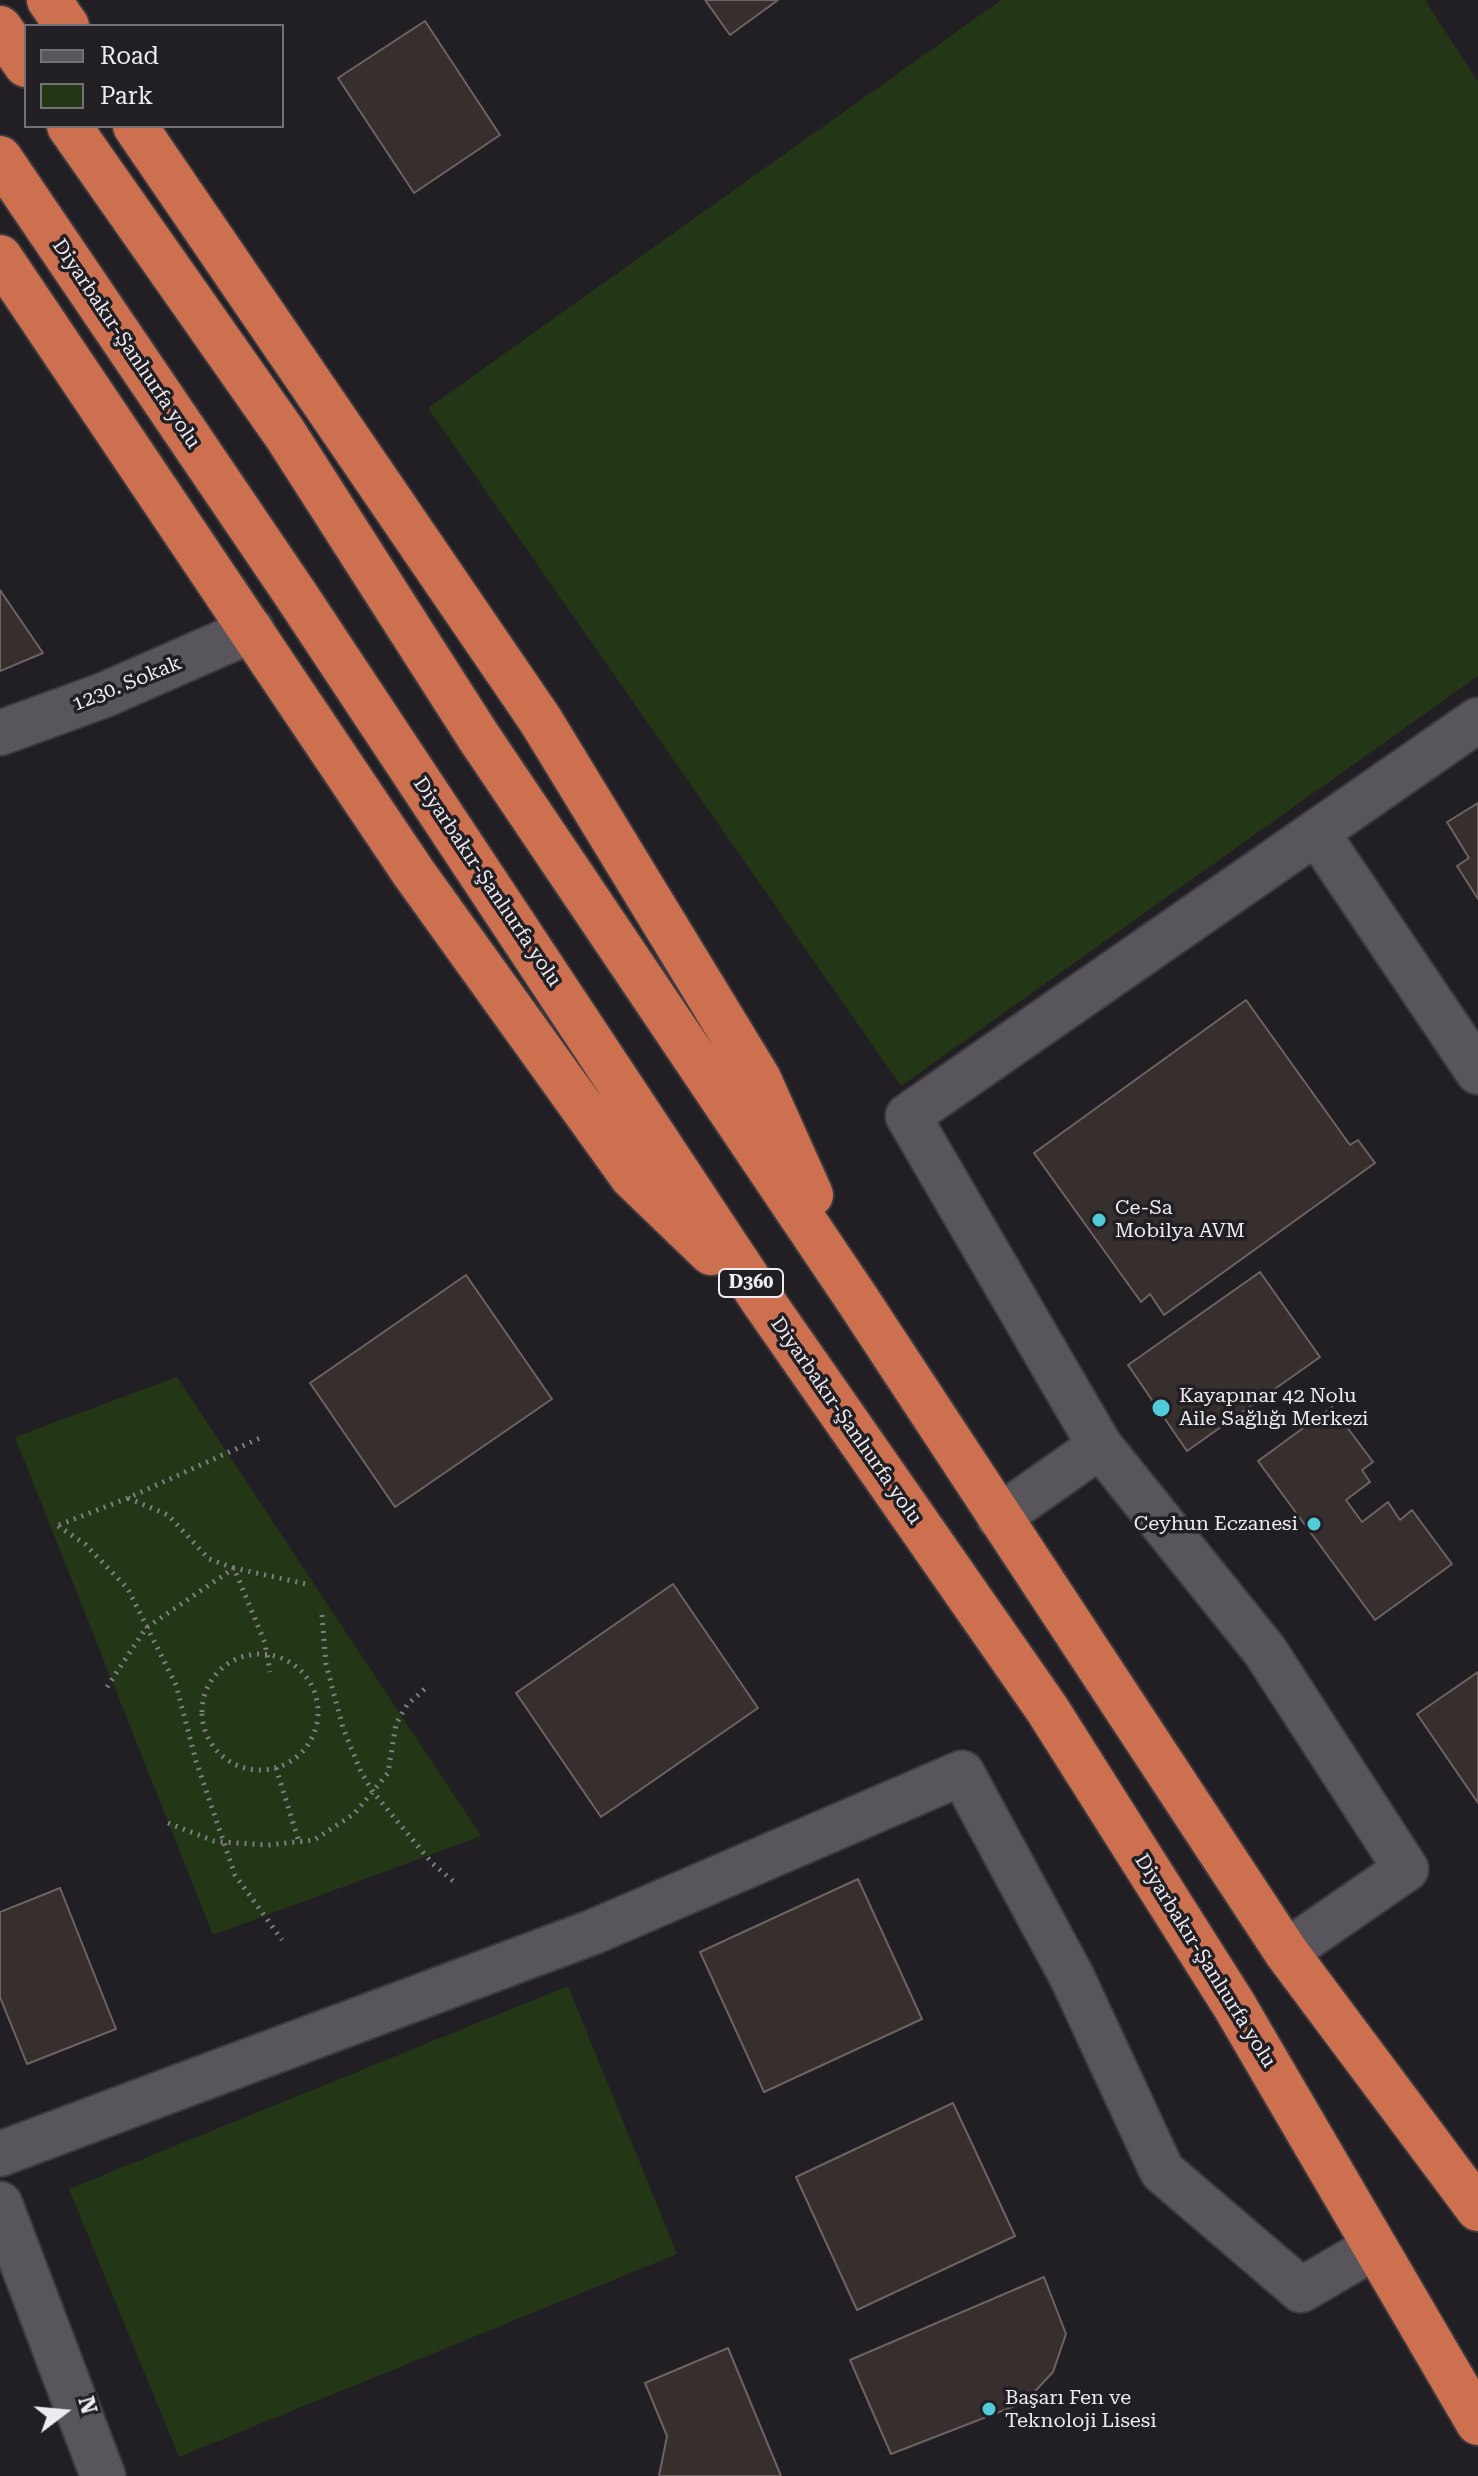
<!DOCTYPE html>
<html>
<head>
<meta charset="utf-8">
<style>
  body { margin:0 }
  #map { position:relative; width:1478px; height:2476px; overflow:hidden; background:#211e24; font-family:"Roboto Serif",serif }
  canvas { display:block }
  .legend { position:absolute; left:24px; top:24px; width:260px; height:104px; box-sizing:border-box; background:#211e24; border:2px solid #737076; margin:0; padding:10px 14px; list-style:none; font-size:24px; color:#eeecf0 }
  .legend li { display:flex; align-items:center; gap:16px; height:40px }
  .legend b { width:40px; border:2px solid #737076 }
  .north { position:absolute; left:24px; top:2372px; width:80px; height:80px; -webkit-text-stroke:6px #211e24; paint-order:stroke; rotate:74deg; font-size:22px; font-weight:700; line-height:32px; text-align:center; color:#eeecf0 }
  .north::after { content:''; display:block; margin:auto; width:28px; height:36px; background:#eeecf0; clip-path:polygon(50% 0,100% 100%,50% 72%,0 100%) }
</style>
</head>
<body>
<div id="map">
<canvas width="1478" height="2476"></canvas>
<ul class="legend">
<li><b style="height:10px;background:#58555c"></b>Road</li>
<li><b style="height:22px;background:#233716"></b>Park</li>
</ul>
<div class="north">N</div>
</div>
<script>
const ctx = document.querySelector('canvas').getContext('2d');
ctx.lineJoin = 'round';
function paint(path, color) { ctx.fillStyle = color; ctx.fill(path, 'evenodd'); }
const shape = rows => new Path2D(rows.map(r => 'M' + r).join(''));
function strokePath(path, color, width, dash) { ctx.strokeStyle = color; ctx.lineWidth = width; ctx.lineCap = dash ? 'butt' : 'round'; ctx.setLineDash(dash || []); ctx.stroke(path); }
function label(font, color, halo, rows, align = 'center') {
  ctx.font = font + ' "Roboto Serif",serif'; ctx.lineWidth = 7; ctx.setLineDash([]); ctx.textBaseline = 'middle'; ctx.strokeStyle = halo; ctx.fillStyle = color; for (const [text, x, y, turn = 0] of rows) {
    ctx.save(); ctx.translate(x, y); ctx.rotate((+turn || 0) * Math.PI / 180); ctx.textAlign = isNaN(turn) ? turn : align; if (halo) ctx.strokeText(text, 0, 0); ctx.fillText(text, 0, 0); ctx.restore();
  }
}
paint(shape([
  [1001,0,1425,0,1478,82,1478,676,901,1086,428,408],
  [177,1377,481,1836,213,1935,15,1437],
  [568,1986,677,2254,179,2457,69,2189]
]), '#233716');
const building = shape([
  [705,0,778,0,730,35,705,0],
  [425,21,500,135,414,193,338,78,425,21],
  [0,590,43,653,0,671,0,590],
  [1478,803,1478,899,1457,866,1469,858,1447,822,1478,803],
  [1246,1000,1350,1145,1358,1140,1375,1163,1164,1315,1150,1294,1141,1302,1034,1153,1246,1000],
  [1260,1272,1320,1357,1187,1451,1128,1365,1260,1272],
  [466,1275,552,1399,395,1507,310,1383,466,1275],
  [1332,1407,1373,1462,1362,1470,1370,1482,1346,1500,1362,1522,1388,1502,1400,1520,1412,1510,1452,1564,1375,1620,1258,1461,1332,1407],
  [673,1584,758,1708,601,1817,516,1693,673,1584],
  [1478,1672,1478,1803,1417,1714,1478,1672],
  [858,1879,922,2019,764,2092,700,1952,858,1879],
  [60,1888,116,2029,27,2064,0,1997,0,1912,60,1888],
  [953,2103,1015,2236,857,2310,796,2177,953,2103],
  [1044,2277,1066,2334,1053,2372,1025,2402,891,2454,850,2360,1044,2277],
  [728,2348,781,2476,659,2476,667,2436,645,2383,728,2348]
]);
paint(building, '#372e2e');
strokePath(building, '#6d6362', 2);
const minor = shape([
  [0,733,104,695,252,630],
  [1317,833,1478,1072],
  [999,1517,1100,1446],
  [1286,1952,1406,1869,1265,1651,1100,1446,908,1116,1478,720],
  [0,2154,593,1932,962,1773,1072,1977,1162,2171,1301,2290,1375,2247],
  [0,2204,103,2476]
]);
const highway = shape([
  [49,0,67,26],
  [0,28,26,65],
  [69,126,285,434,478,736,857,1299,1286,1952,1478,2209],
  [135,126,541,721,759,1079,811,1195],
  [0,158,296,595,765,1304,1047,1709,1234,2005,1478,2423],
  [0,257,413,872,632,1177,711,1253]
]);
strokePath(minor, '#3c3a3f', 48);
strokePath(highway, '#3c3a3f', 48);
strokePath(shape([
  [128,1498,168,1515,209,1559,234,1568,265,1643,270,1672],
  [59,1525,128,1498,260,1438],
  [58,1526,85,1544,128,1589,176,1685,196,1761,235,1875,282,1940],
  [322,1615,326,1664,343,1728,361,1772,373,1792,432,1863,453,1881],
  '202 1712a58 58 0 1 1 116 0a58 58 0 1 1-116 0Z',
  [107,1687,146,1628,234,1568,306,1584],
  [276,1768,299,1842],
  [168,1823,214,1841,223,1842,268,1845,314,1840,354,1814,388,1773,396,1724,407,1705,428,1686]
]), '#807e83', 5, [2, 6]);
strokePath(minor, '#58555c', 44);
strokePath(highway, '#cd704f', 44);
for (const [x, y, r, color] of [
  [1099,1220,8,"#52cbd9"],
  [1161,1408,10,"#52cbd9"],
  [1314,1524,8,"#52cbd9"],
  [989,2409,8,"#52cbd9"]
]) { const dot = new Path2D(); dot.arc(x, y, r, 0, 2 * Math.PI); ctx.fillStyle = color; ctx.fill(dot); strokePath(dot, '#211e24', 3); }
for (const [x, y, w] of [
  [751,1283,64]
]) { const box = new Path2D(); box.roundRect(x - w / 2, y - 14, w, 28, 6); ctx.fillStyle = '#211e24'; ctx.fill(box); strokePath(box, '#eeecf0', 2); }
label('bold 18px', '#eeecf0', null, [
  ["D360",751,1283]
]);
label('20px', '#eeecf0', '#211e24', [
  ["Diyarbakır-Şanlıurfa yolu",126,344,56],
  ["1230. Sokak",127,684,-22],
  ["Diyarbakır-Şanlıurfa yolu",487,882,56],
  ["Diyarbakır-Şanlıurfa yolu",846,1421,55],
  ["Diyarbakır-Şanlıurfa yolu",1205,1961,58]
]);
label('20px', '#eeecf0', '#211e24', [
  ["Ce-Sa",1115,1208],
  ["Mobilya AVM",1115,1231],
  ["Kayapınar 42 Nolu",1179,1396],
  ["Aile Sağlığı Merkezi",1179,1419],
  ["Ceyhun Eczanesi",1298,1524,"right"],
  ["Başarı Fen ve",1005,2398],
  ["Teknoloji Lisesi",1005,2421]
], 'left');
</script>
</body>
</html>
